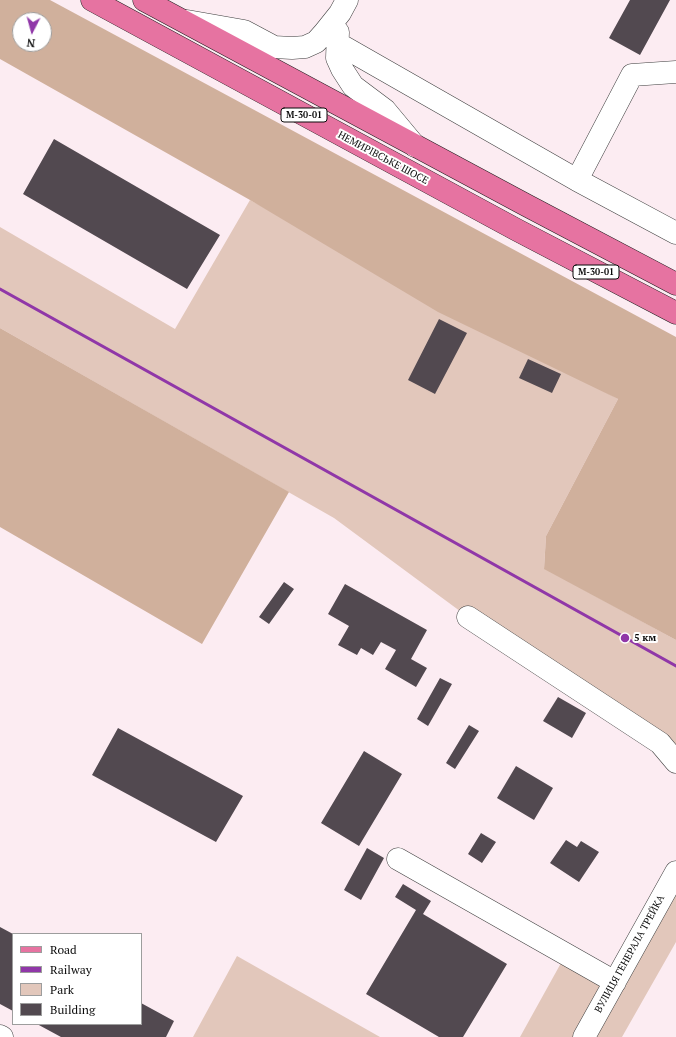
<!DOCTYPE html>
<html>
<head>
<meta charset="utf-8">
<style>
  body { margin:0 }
  #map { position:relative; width:676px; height:1037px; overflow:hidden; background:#fcecf2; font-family:"PT Serif",serif }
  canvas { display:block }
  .legend { position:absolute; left:12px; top:933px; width:130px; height:92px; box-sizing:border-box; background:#fff; border:1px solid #9d9d9d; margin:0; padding:5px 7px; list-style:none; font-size:12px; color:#0b0b0b }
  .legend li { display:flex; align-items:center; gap:8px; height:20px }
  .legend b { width:20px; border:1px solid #9d9d9d }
  .north { position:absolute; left:12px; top:12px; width:40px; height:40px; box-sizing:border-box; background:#fff; border:1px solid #9d9d9d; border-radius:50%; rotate:186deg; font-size:11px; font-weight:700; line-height:16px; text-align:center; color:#0b0b0b }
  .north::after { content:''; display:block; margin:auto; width:14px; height:18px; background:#9037a8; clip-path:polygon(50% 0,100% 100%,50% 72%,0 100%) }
</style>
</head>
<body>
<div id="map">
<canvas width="676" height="1037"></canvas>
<ul class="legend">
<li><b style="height:5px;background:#e673a1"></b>Road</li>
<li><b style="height:5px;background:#9037a8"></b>Railway</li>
<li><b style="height:11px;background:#e2c7bb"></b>Park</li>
<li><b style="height:11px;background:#524950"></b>Building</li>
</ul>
<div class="north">N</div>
</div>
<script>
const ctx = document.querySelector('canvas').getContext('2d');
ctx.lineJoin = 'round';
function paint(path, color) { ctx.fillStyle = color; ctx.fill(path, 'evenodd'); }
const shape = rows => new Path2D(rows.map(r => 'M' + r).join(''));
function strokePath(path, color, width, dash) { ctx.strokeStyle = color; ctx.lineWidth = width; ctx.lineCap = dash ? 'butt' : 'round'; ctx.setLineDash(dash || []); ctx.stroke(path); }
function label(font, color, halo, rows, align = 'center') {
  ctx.font = font + ' "PT Serif",serif'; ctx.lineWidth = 4; ctx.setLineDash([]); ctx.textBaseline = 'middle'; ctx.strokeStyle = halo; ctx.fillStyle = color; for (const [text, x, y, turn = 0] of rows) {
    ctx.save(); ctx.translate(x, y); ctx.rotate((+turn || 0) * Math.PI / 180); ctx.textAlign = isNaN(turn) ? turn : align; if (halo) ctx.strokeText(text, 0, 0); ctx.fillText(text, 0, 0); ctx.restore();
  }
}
paint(shape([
  [250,200,618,399,546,536,544,568,676,640,676,762,468,617,334,518,0,328,0,227,175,329],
  [676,872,676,942,622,1037,520,1037,566,954,615,982],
  [237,956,380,1037,193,1037]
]), '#e2c7bb');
paint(shape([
  [0,0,50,0,676,337,676,640,544,569,546,536,618,399,438,312,250,200,0,59],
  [20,20,44,20,44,44,20,44],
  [0,328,289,492,202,644,0,527]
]), '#d0b09c');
paint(shape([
  [630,0,670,0,640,55,609,38],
  [54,139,220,235,187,289,23,194],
  [439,319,467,333,435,394,408,380],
  [528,359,561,374,552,393,519,378],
  [284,582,294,589,269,624,259,617],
  [345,584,427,630,411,659,427,668,416,687,385,669,396,650,381,642,373,655,361,648,357,655,338,645,349,626,328,614],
  [440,678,452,684,428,726,417,719],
  [558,697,586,713,572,738,543,721],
  [469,725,479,731,455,769,446,763],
  [118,728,243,796,216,842,92,775],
  [364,751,402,774,359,846,321,823],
  [516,766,553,788,534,820,497,798],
  [481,833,496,842,482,863,468,854],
  [566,840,577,847,581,841,599,852,579,882,550,863],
  [367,848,384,858,361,900,344,890],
  [403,884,431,901,423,914,507,964,463,1037,439,1037,366,994,416,910,395,897],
  [0,927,13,934,13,1011,0,1004],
  [141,1003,174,1021,166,1037,61,1037,37,1024,141,1024]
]), '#524950');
const minor = shape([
  [187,21,244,31,274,47,292,48,305,47,316,42,324,33,340,13,347,0],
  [338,32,337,58,342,69,353,86,385,110,415,146],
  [337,43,577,180,676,233],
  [577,180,632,75,676,72],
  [468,617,660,743,676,762],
  [398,859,615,982],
  [0,1036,2,1037],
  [584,1037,676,872]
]);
const major = shape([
  [92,0,517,230,676,313],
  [144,0,526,205,676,284]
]);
strokePath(minor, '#3e3e3e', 23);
strokePath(major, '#1c1c1c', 23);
strokePath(minor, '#fff', 22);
strokePath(major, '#e673a1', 22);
strokePath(shape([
  [0,289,676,666]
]), '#9037a8', 3);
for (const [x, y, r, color] of [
  [625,638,5,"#9037a8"]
]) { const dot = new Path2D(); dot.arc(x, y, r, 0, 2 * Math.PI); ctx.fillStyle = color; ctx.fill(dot); strokePath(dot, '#fff', 1.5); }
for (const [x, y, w] of [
  [304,115,46],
  [596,272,46]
]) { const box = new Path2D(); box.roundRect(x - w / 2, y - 7, w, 14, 3); ctx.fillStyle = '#fff'; ctx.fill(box); strokePath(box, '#0b0b0b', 1); }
label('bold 9px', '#0b0b0b', null, [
  ["М-30-01",304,115],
  ["М-30-01",596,272]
]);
label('10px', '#0b0b0b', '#fff', [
  ["НЕМИРІВСЬКЕ ШОСЕ",383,158,28],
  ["ВУЛИЦЯ ГЕНЕРАЛА ТРЕЙКА",630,954,-61]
]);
label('bold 10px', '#0b0b0b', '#fff', [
  ["5 км",634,638]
], 'left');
</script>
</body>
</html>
